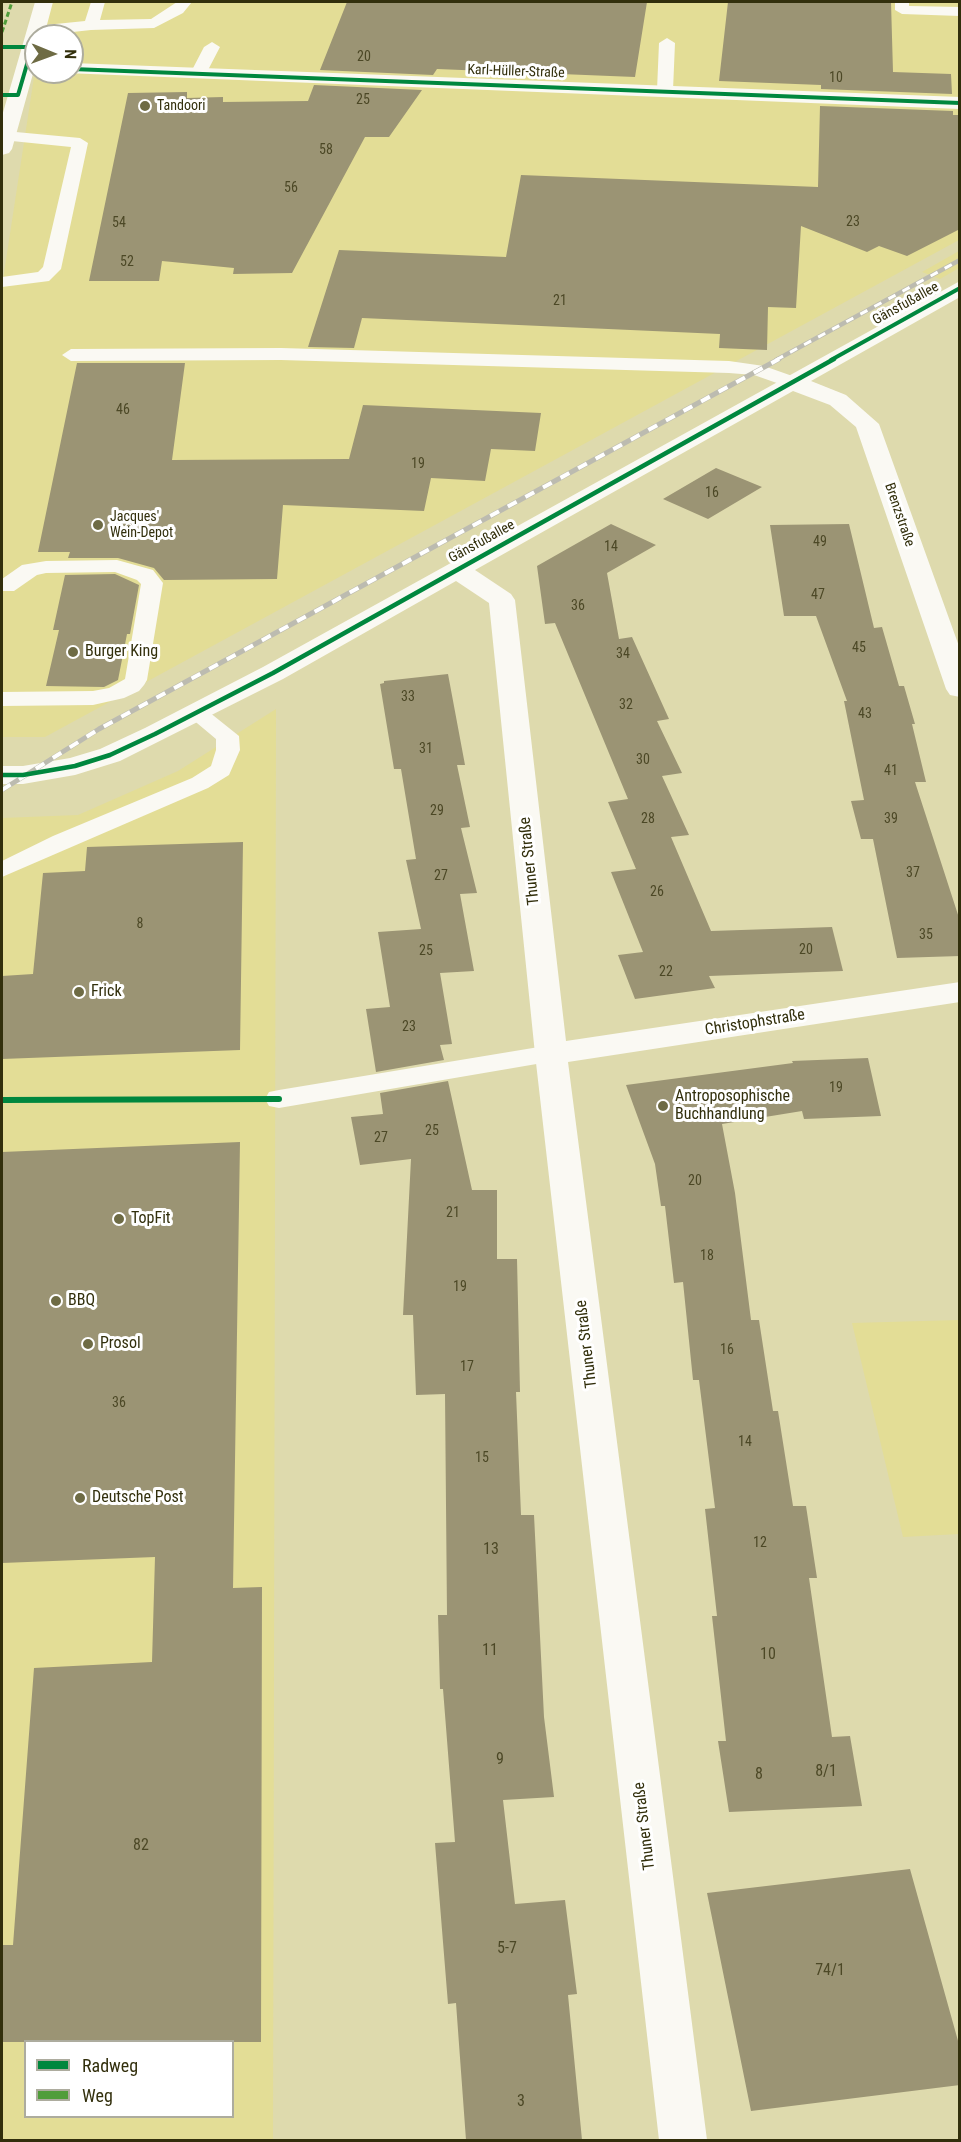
<!DOCTYPE html>
<html>
<head>
<meta charset="utf-8">
<style>
  body { margin:0 }
  #map { position:relative; width:961px; height:2142px; overflow:hidden; background:#dedaad; font-family:"Roboto Condensed",sans-serif }
  canvas { display:block }
  .frame { position:absolute; inset:0; border:3px solid #322f0c; pointer-events:none }
  .legend { position:absolute; left:24px; top:2040px; width:210px; height:78px; box-sizing:border-box; background:#fff; border:2px solid #adac9e; margin:0; padding:8px 10px; list-style:none; font-size:18px; color:#322f0c }
  .legend li { display:flex; align-items:center; gap:12px; height:30px }
  .legend b { width:30px; border:2px solid #adac9e }
  .north { position:absolute; left:24px; top:24px; width:60px; height:60px; box-sizing:border-box; background:#fff; border:2px solid #adac9e; border-radius:50%; rotate:91deg; font-size:16px; font-weight:700; line-height:24px; text-align:center; color:#322f0c }
  .north::after { content:''; display:block; margin:auto; width:21px; height:27px; background:#6e6b44; clip-path:polygon(50% 0,100% 100%,50% 72%,0 100%) }
</style>
</head>
<body>
<div id="map">
<canvas width="961" height="2142"></canvas>
<div class="frame"></div>
<ul class="legend">
<li><b style="height:8px;background:#00873e"></b>Radweg</li>
<li><b style="height:8px;background:#509d3b"></b>Weg</li>
</ul>
<div class="north">N</div>
</div>
<script>
const ctx = document.querySelector('canvas').getContext('2d');
ctx.lineJoin = 'round';
function paint(path, color) { ctx.fillStyle = color; ctx.fill(path, 'evenodd'); }
const shape = rows => new Path2D(rows.map(r => 'M' + r).join(''));
function strokePath(path, color, width, dash) { ctx.strokeStyle = color; ctx.lineWidth = width; ctx.lineCap = dash ? 'butt' : 'round'; ctx.setLineDash(dash || []); ctx.stroke(path); }
function label(font, color, halo, rows, align = 'center') {
  ctx.font = font + ' "Roboto Condensed",sans-serif'; ctx.lineWidth = 6; ctx.setLineDash([]); ctx.textBaseline = 'middle'; ctx.strokeStyle = halo; ctx.fillStyle = color; for (const [text, x, y, turn = 0] of rows) {
    ctx.save(); ctx.translate(x, y); ctx.rotate((+turn || 0) * Math.PI / 180); ctx.textAlign = isNaN(turn) ? turn : align; if (halo) ctx.strokeText(text, 0, 0); ctx.fillText(text, 0, 0); ctx.restore();
  }
}
paint(shape([
  [46,2,959,2,959,240,45,737,2,737,2,286,36,64,36,72,72,72,72,36,40,36],
  [959,251,959,268,940,279,922,272],
  [276,709,273,2140,2,2140,2,818,78,815,178,771],
  [26,2042,232,2042,232,2116,26,2116],
  [959,1320,959,1534,903,1537,852,1323]
]), '#e3dd96');
paint(shape([
  [347,2,647,2,635,77,437,69,433,75,320,70],
  [728,2,891,2,893,72,951,74,952,94,821,89,821,85,719,81],
  [314,85,422,90,389,137,365,137,292,273,233,274,234,268,162,261,159,281,89,281,128,93,187,92,187,98,223,97,223,102,308,101],
  [820,106,953,111,953,115,960,115,960,229,907,256,879,246,867,252,801,226,796,308,768,307,767,350,719,348,720,334,362,318,354,348,308,347,339,250,506,257,521,175,818,187],
  [77,363,185,363,172,460,349,459,363,405,541,413,535,451,491,449,485,481,431,478,424,511,283,505,277,579,164,580,154,568,118,558,68,558,70,552,38,552],
  [716,468,762,487,708,519,663,499],
  [611,524,656,545,607,573,619,639,632,637,669,719,657,721,682,773,662,776,689,835,671,837,711,931,832,927,843,971,709,976,715,988,635,999,618,955,643,952,611,872,636,869,608,802,628,799,555,623,545,624,537,566],
  [849,524,874,628,882,627,899,686,904,686,915,724,912,724,926,782,915,782,960,921,960,956,897,958,873,839,861,839,851,801,864,800,844,701,847,701,816,616,784,616,770,525],
  [115,574,139,585,130,634,127,634,118,680,104,687,46,686,59,630,53,630,65,575],
  [448,674,465,765,457,765,470,827,461,828,477,893,460,894,474,971,440,973,452,1044,440,1045,444,1060,376,1072,366,1009,390,1007,378,932,421,929,406,860,416,859,401,769,394,769,380,684,384,683,384,681],
  [243,842,240,1050,2,1059,2,976,33,974,43,873,85,871,87,847],
  [868,1058,881,1116,804,1119,802,1111,722,1124,735,1193,751,1320,759,1320,773,1411,778,1411,793,1506,806,1506,817,1578,809,1578,832,1737,850,1736,862,1806,729,1812,718,1741,726,1741,712,1616,717,1616,705,1509,715,1508,699,1380,693,1380,683,1282,674,1283,665,1206,661,1206,655,1164,626,1085,793,1063,792,1061],
  [448,1081,472,1190,497,1190,497,1259,517,1259,520,1392,516,1392,521,1515,534,1515,544,1717,554,1797,503,1800,515,1904,565,1900,577,1994,568,1995,582,2140,466,2140,456,2003,448,2004,435,1843,455,1842,443,1689,440,1689,438,1615,447,1615,445,1394,416,1395,413,1315,403,1315,411,1159,360,1165,351,1117,383,1114,380,1093],
  [240,1142,233,1588,262,1587,261,2042,2,2042,2,1945,13,1945,34,1668,152,1662,155,1557,2,1563,2,1152],
  [910,1869,960,2048,960,2085,751,2111,707,1893]
]), '#9b9474');
paint(shape([
  [91,2,105,2,100,20,151,19,177,2,192,2,183,13,154,28,91,30,36,36,28,31,36,26,85,21,91,2],
  [895,2,909,2,909,6,960,7,960,16,902,14,895,10,895,2],
  [667,38,675,43,673,90,665,95,657,90,659,43,667,38],
  [212,42,220,47,207,72,199,77,193,75,191,72,204,47,212,42],
  [5,131,80,138,88,143,61,269,49,281,2,287,2,277,38,272,43,267,71,147,2,140,2,132,5,131],
  [281,348,729,361,764,366,798,378,801,382,791,388,754,375,729,373,281,360,71,361,62,355,71,349,281,348],
  [117,560,153,570,163,583,147,680,144,685,139,691,124,698,93,705,2,706,2,692,93,691,109,688,125,679,141,584,137,580,115,572,46,573,37,575,14,591,2,591,2,579,22,565,46,561,117,560],
  [196,706,204,708,239,736,240,750,229,775,208,788,2,877,2,861,53,836,192,778,211,766,216,750,216,739,185,713,188,708,196,706],
  [551,1045,560,1048,564,1054,560,1060,279,1108,269,1106,265,1099,269,1092,279,1090,551,1045]
]), '#faf9f3');
paint(shape([
  [72,63,960,97,960,109,65,73,72,72,72,63],
  [960,281,960,297,811,381,846,395,879,424,960,649,960,697,950,695,946,689,856,427,830,405,793,391,475,570,511,594,515,600,566,1041,960,982,960,1002,568,1062,707,2140,659,2140,535,1054,489,603,456,581,283,679,120,761,75,775,23,784,2,784,2,766,23,766,70,758,100,749,145,728,263,667,960,281]
]), '#faf9f3');
paint(shape([
  [35,2,53,2,44,36,36,36,36,63,12,149,9,153,2,155,2,116,35,2]
]), '#faf9f3');
const railFar1 = shape([
  [776,360,960,260]
]);
const rail = shape([
  [2,790,99,729,779,359]
]);
strokePath(railFar1, '#bcbbb0', 4.5);
strokePath(rail, '#bcbbb0', 5);
strokePath(railFar1, '#fff', 3, [8]);
strokePath(rail, '#fff', 4, [10]);
strokePath(shape([
  [2,32,12,2]
]), '#509d3b', 3, [5, 3]);
strokePath(shape([
  [2,47,32,47,18,95,2,95],
  [72,69,960,103],
  [831,360,960,288]
]), '#00873e', 4);
strokePath(shape([
  [2,775,23,775,75,766,110,755,155,734,273,673,834,359]
]), '#00873e', 4.5);
strokePath(shape([
  [2,1100,279,1099]
]), '#00873e', 6);
for (const [x, y, r, color] of [
  [145,106,6,"#6e6b44"],
  [98,525,6,"#6e6b44"],
  [73,652,6,"#6e6b44"],
  [79,992,6,"#6e6b44"],
  [663,1106,6,"#6e6b44"],
  [119,1219,6,"#6e6b44"],
  [56,1301,6,"#6e6b44"],
  [88,1344,6,"#6e6b44"],
  [80,1498,6,"#6e6b44"]
]) { const dot = new Path2D(); dot.arc(x, y, r, 0, 2 * Math.PI); ctx.fillStyle = color; ctx.fill(dot); strokePath(dot, '#fff', 2); }
label('14px', '#4c4826', null, [
  ["20",364,57],
  ["10",836,78],
  ["25",363,100],
  ["58",326,150],
  ["56",291,188],
  ["23",853,222],
  ["54",119,223],
  ["52",127,262],
  ["21",560,301],
  ["46",123,410],
  ["19",418,464],
  ["16",712,493],
  ["49",820,542],
  ["14",611,547],
  ["47",818,595],
  ["36",578,606],
  ["45",859,648],
  ["34",623,654],
  ["33",408,697],
  ["32",626,705],
  ["43",865,714],
  ["31",426,749],
  ["30",643,760],
  ["41",891,771],
  ["29",437,811],
  ["28",648,819],
  ["39",891,819],
  ["37",913,873],
  ["27",441,876],
  ["26",657,892],
  ["8",140,924],
  ["35",926,935],
  ["20",806,950],
  ["25",426,951],
  ["22",666,972],
  ["23",409,1027],
  ["19",836,1088],
  ["25",432,1131],
  ["27",381,1138],
  ["20",695,1181],
  ["21",453,1213],
  ["18",707,1256],
  ["19",460,1287],
  ["16",727,1350],
  ["17",467,1367],
  ["36",119,1403],
  ["14",745,1442],
  ["15",482,1458],
  ["12",760,1543]
]);
label('14px', '#322f0c', '#fff', [
  ["Karl-Hüller-Straße",516,72,2],
  ["Gänsfußallee",906,304,-29],
  ["Brenzstraße",899,515,71],
  ["Gänsfußallee",482,542,-29]
]);
label('14px', '#322f0c', '#fff', [
  ["Tandoori",157,106],
  ["Jacques'",110,517],
  ["Wein-Depot",110,533]
], 'left');
label('16px', '#322f0c', '#fff', [
  ["Burger King",85,652],
  ["Frick",91,992],
  ["Antroposophische",675,1097],
  ["Buchhandlung",675,1115],
  ["TopFit",131,1219],
  ["BBQ",68,1301],
  ["Prosol",100,1344],
  ["Deutsche Post",92,1498]
], 'left');
label('16px', '#322f0c', '#fff', [
  ["Thuner Straße",530,861,-96],
  ["Christophstraße",755,1023,-9],
  ["Thuner Straße",587,1344,-97],
  ["Thuner Straße",645,1826,-97]
]);
label('16px', '#4c4826', null, [
  ["13",491,1550],
  ["11",490,1651],
  ["10",768,1655],
  ["9",500,1760],
  ["8/1",826,1772],
  ["8",759,1775],
  ["82",141,1846],
  ["5-7",507,1949],
  ["74/1",830,1971],
  ["3",521,2102]
]);
</script>
</body>
</html>
